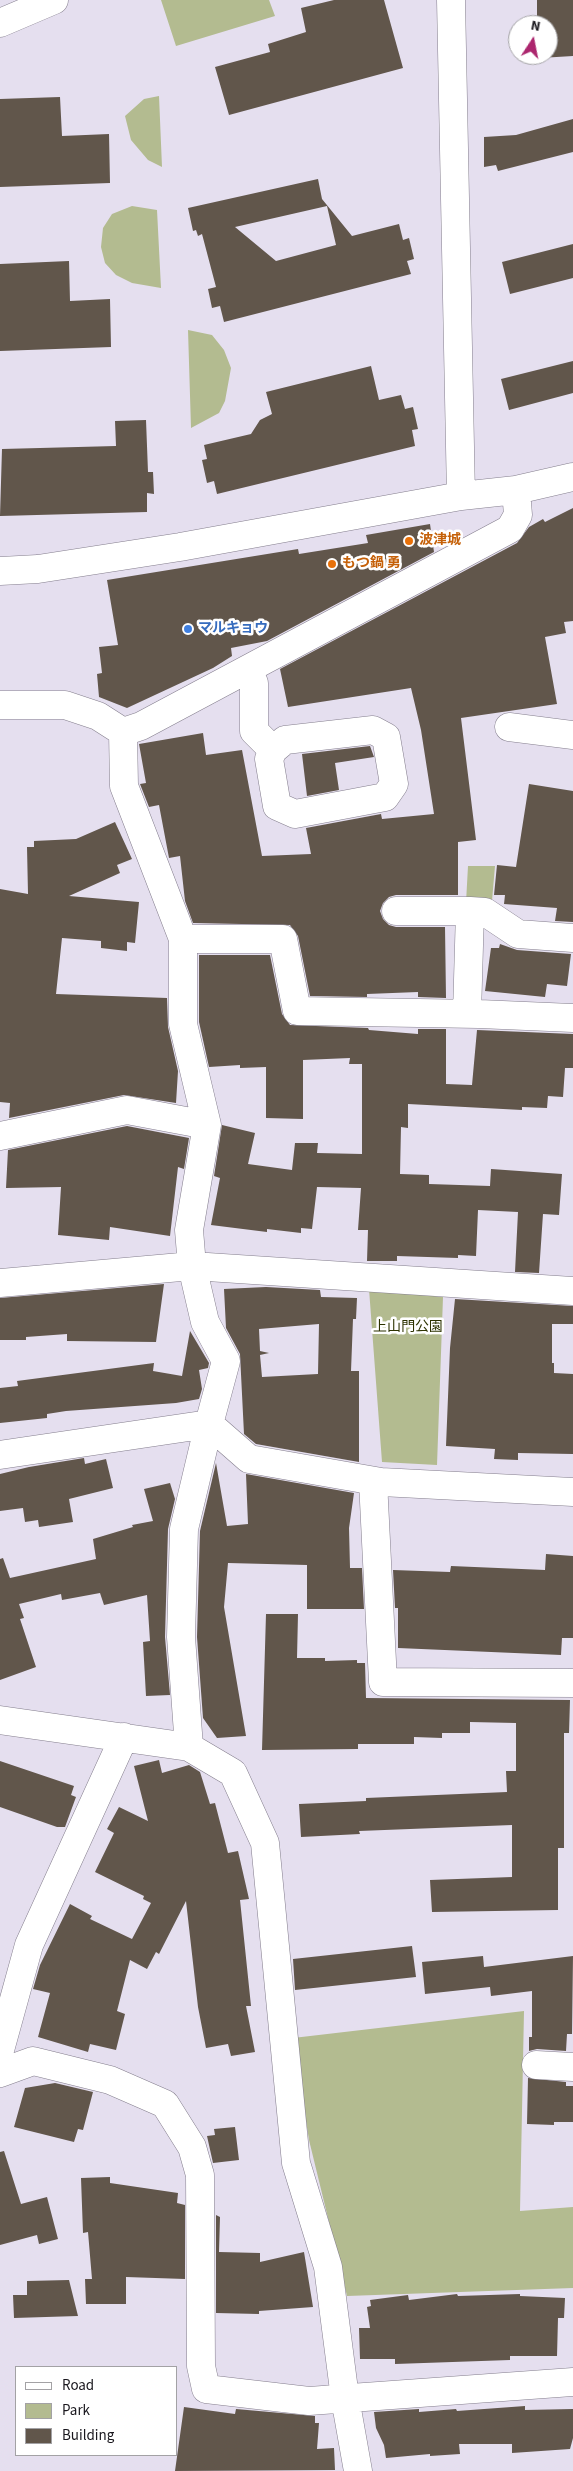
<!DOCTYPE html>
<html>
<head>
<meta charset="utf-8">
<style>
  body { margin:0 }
  #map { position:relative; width:573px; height:2471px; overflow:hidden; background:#e5dfef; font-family:"Source Sans 3",sans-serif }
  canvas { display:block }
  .legend { position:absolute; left:15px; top:2366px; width:162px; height:90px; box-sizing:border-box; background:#fff; border:1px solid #a3a2a5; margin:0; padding:6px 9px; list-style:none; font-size:15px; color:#19171d }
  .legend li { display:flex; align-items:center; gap:10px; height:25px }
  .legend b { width:25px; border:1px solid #a3a2a5 }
  .north { position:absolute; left:508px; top:15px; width:50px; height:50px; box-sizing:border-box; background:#fff; border:1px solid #a3a2a5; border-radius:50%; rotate:11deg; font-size:14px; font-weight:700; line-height:20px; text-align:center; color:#19171d }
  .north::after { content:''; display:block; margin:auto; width:18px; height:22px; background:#ac266e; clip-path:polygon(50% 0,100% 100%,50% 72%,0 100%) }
</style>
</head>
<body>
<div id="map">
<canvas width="573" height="2471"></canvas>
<ul class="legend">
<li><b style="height:6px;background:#fff"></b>Road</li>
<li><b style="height:14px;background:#b3bb90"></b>Park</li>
<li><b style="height:14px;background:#61564b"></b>Building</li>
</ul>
<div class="north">N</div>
</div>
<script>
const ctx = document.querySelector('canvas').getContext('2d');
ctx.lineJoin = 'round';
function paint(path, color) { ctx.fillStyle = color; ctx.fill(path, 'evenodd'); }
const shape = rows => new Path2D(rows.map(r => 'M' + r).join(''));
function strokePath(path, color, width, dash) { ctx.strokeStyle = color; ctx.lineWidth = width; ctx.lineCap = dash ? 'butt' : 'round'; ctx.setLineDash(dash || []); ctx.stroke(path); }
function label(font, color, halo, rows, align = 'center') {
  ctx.font = font + ' "Source Sans 3","Noto Sans JP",sans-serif'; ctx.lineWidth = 5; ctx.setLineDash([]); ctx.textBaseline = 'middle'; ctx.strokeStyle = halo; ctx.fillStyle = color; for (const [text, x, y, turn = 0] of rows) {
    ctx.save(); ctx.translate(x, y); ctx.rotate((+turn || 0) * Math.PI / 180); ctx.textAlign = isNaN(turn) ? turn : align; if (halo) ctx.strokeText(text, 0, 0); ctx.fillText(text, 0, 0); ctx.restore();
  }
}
paint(shape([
  [161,0,269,0,275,16,176,46],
  [159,96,162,167,148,160,131,140,125,116,144,99],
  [132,206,157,210,161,288,132,283,116,275,105,263,101,247,103,228,112,214],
  [188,330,212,335,224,350,231,368,225,401,219,413,191,428],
  [468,866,495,866,490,924,465,921],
  [369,1289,443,1297,437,1465,382,1462],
  [524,2011,520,2211,573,2207,573,2288,347,2296,309,2140,293,2038]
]), '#b3bb90');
paint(shape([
  [334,0,384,0,403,68,229,115,215,67,270,52,268,44,306,32,301,8],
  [537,0,573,0,573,56,540,58,540,55,548,55,548,25,537,25],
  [60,97,62,136,109,134,110,183,0,187,0,99],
  [573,119,573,152,498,171,496,165,484,167,484,137,516,135],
  [318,179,322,199,352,236,399,224,403,240,409,238,414,259,407,261,411,274,224,322,220,306,212,308,208,289,216,287,202,234,198,236,196,230,193,231,188,208],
  [327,206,336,245,276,261,235,227],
  [573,244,573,278,510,294,502,262],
  [69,261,70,301,110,299,111,347,0,351,0,264],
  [573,361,573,393,509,410,501,379],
  [371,366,379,400,401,395,405,409,413,407,418,429,412,430,415,446,217,494,214,481,207,483,202,460,207,459,204,445,251,434,260,420,272,414,266,392],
  [146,420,148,472,153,472,154,494,147,493,147,512,0,516,2,449,116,446,115,421],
  [573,508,573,621,564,622,566,633,545,637,557,704,461,718,476,840,458,842,458,895,396,895,389,897,383,903,380,911,383,919,389,925,396,927,445,927,446,998,418,997,418,992,367,994,367,997,310,996,298,936,290,925,193,923,185,901,180,856,169,858,159,805,149,807,140,784,146,783,139,744,203,733,206,755,242,750,262,856,311,854,306,828,381,814,382,819,434,814,421,730,411,688,288,707,280,669,517,543,529,527,543,519,545,522],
  [430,524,434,552,267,641,231,648,232,656,213,668,127,708,99,697,97,674,102,673,99,647,118,645,107,580,298,549,299,554,368,543,366,535],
  [370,746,374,757,335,763,339,790,307,796,302,754],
  [529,784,573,791,573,922,555,921,557,908,504,904,505,895,494,895,497,865,516,867],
  [115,822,132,859,117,865,120,873,69,896,139,902,135,943,127,942,127,951,101,948,101,941,62,938,56,994,167,998,168,1027,178,1071,176,1103,124,1095,9,1118,10,1103,0,1102,0,889,28,894,27,847,34,847,34,841,76,839],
  [500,944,517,950,571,954,567,986,547,984,545,997,485,991,491,948,499,948],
  [199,955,270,955,282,1014,290,1025,368,1028,369,1030,418,1034,418,1029,446,1029,446,1084,472,1085,477,1030,573,1034,573,1068,565,1068,563,1097,548,1096,547,1108,522,1107,522,1110,408,1104,408,1128,401,1127,400,1174,429,1175,429,1184,490,1186,491,1169,562,1174,559,1215,543,1214,539,1273,515,1272,518,1212,478,1210,476,1256,458,1255,458,1258,397,1256,397,1261,367,1261,368,1230,358,1230,361,1188,317,1187,312,1229,301,1228,301,1233,267,1229,267,1232,211,1225,220,1178,214,1176,222,1125,255,1133,248,1164,292,1170,295,1143,318,1143,317,1153,362,1154,362,1064,349,1064,350,1058,303,1060,303,1119,266,1118,266,1067,240,1068,240,1065,209,1067,199,1022],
  [127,1126,189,1138,184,1169,178,1167,170,1236,110,1227,109,1240,58,1235,61,1187,6,1188,8,1150],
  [164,1284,156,1342,67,1341,67,1334,26,1337,26,1340,0,1340,0,1298],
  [266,1287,320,1290,321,1297,357,1298,356,1319,353,1319,351,1371,359,1371,359,1462,256,1444,244,1434,240,1354,226,1328,224,1289],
  [319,1324,318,1374,262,1377,260,1355,269,1353,260,1351,259,1329],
  [455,1299,573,1306,573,1324,552,1324,552,1363,554,1363,554,1373,573,1374,573,1454,518,1453,518,1460,494,1459,495,1449,446,1446,450,1348],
  [190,1331,209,1363,208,1368,199,1370,202,1389,199,1399,176,1403,66,1411,47,1414,47,1418,0,1423,0,1388,18,1386,17,1381,154,1363,153,1371,182,1376],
  [84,1458,85,1464,106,1459,113,1488,69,1499,73,1522,39,1527,38,1520,25,1522,23,1508,0,1511,0,1474,29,1467],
  [216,1463,227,1526,248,1524,246,1474,354,1493,349,1528,350,1568,362,1568,364,1609,307,1609,307,1565,228,1563,224,1607,246,1736,217,1738,203,1718,197,1637,200,1531],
  [170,1483,175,1499,168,1529,165,1637,170,1695,146,1696,143,1642,150,1641,147,1595,104,1605,100,1593,62,1600,61,1594,19,1604,24,1618,20,1619,36,1667,0,1680,0,1559,3,1558,10,1578,96,1559,93,1539,133,1527,132,1525,153,1521,144,1489],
  [546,1554,573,1556,573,1638,562,1638,561,1655,398,1648,398,1608,395,1608,393,1570,450,1572,451,1566,545,1570],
  [266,1614,298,1614,297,1658,325,1658,325,1661,357,1660,357,1663,365,1663,366,1698,570,1700,569,1733,564,1733,564,1848,558,1848,558,1910,432,1912,430,1880,512,1877,512,1825,359,1831,360,1834,301,1837,299,1804,366,1801,366,1798,507,1792,506,1771,516,1771,516,1723,470,1722,470,1733,442,1733,442,1738,414,1737,414,1744,358,1744,358,1749,262,1750],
  [159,1760,162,1773,189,1765,200,1772,210,1804,215,1803,228,1853,238,1851,249,1899,240,1900,251,2006,246,2006,255,2052,231,2056,228,2044,206,2048,198,2007,186,1901,159,1954,156,1952,147,1969,130,1960,117,2011,125,2014,116,2050,90,2044,88,2052,38,2037,50,1993,33,1989,40,1965,70,1904,92,1916,90,1919,132,1939,151,1903,143,1899,144,1896,95,1872,114,1833,107,1829,119,1807,148,1821,134,1766],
  [0,1761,74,1786,71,1795,76,1797,65,1827,57,1827,0,1807],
  [412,1946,416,1977,295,1990,293,1959],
  [483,1956,484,1967,573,1956,572,2034,567,2034,566,2051,537,2049,529,2051,529,2037,532,2037,532,1991,491,1996,490,1987,425,1994,422,1962],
  [528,2078,566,2082,566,2086,573,2086,573,2122,554,2122,554,2125,527,2124],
  [55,2083,93,2092,83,2130,78,2129,74,2142,14,2127,25,2088],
  [235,2127,239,2160,213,2163,207,2136,215,2135,214,2129],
  [4,2151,21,2204,47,2197,58,2239,39,2244,37,2235,0,2245,0,2152],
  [110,2177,110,2183,178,2193,177,2203,185,2205,185,2279,126,2277,126,2304,86,2304,85,2279,92,2279,88,2232,83,2233,81,2178],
  [216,2215,220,2217,219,2252,260,2253,260,2262,304,2252,313,2307,259,2311,259,2314,216,2313],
  [69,2280,78,2316,14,2318,13,2295,27,2295,27,2281],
  [457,2294,458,2296,520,2294,520,2296,565,2298,564,2318,558,2318,557,2356,510,2356,510,2360,395,2364,395,2359,360,2359,359,2328,370,2328,367,2307,371,2306,370,2300,408,2295,409,2300],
  [525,2406,525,2410,573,2409,573,2438,570,2449,512,2453,512,2444,459,2444,460,2454,430,2456,430,2454,386,2458,384,2445,376,2428,374,2412,419,2409,419,2412,456,2409,457,2411],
  [184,2407,235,2414,236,2409,315,2416,315,2423,319,2423,317,2449,334,2448,335,2470,175,2471]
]), '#61564b');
const minor = shape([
  [451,0,461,496],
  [0,23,54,0],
  [0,571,38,569,180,547,461,496,516,490,573,477],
  [248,670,254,683,254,731,273,750,285,740,373,730,386,737,394,784,385,797,295,814,277,806,269,759,273,750],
  [0,705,65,705,98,716,123,732],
  [509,727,573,735],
  [123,732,141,726,510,529,518,515,516,490],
  [123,732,124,786,183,939],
  [396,911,470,911],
  [467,1014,470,911,485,912,518,934,573,938],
  [0,1136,127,1110,207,1125,183,1024,183,939,283,939,297,1011,479,1014,573,1018],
  [0,1283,192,1266,189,1230,207,1125],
  [0,1455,209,1424,226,1361,205,1322,192,1266,573,1291],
  [373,1481,383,1682,573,1683],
  [0,1720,189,1747,233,1773,265,1843,296,2163,328,2267,345,2398,358,2471],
  [189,1747,181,1637,184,1529,209,1424,249,1459,381,1482,573,1492],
  [0,2050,29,1945,124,1737],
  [536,2065,573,2067],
  [0,2073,33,2061,110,2080,165,2104,192,2147,200,2175,201,2366,206,2389,309,2401,573,2382]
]);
strokePath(minor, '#847e8d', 29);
strokePath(minor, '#fff', 28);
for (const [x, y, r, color] of [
  [409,541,5,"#e8710a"],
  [332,564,5,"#e8710a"],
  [188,629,5,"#3f7fe0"]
]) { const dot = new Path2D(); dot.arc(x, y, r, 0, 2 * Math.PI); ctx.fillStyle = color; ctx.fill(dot); strokePath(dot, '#fff', 2); }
label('bold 14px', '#c56008', '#fff', [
  ["波津城",419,541],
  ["もつ鍋 勇",342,564]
], 'left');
label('bold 14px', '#366cbe', '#fff', [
  ["マルキョウ",198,629]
], 'left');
label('14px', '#2d3300', '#fff', [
  ["上山門公園",408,1328]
]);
</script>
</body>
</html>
